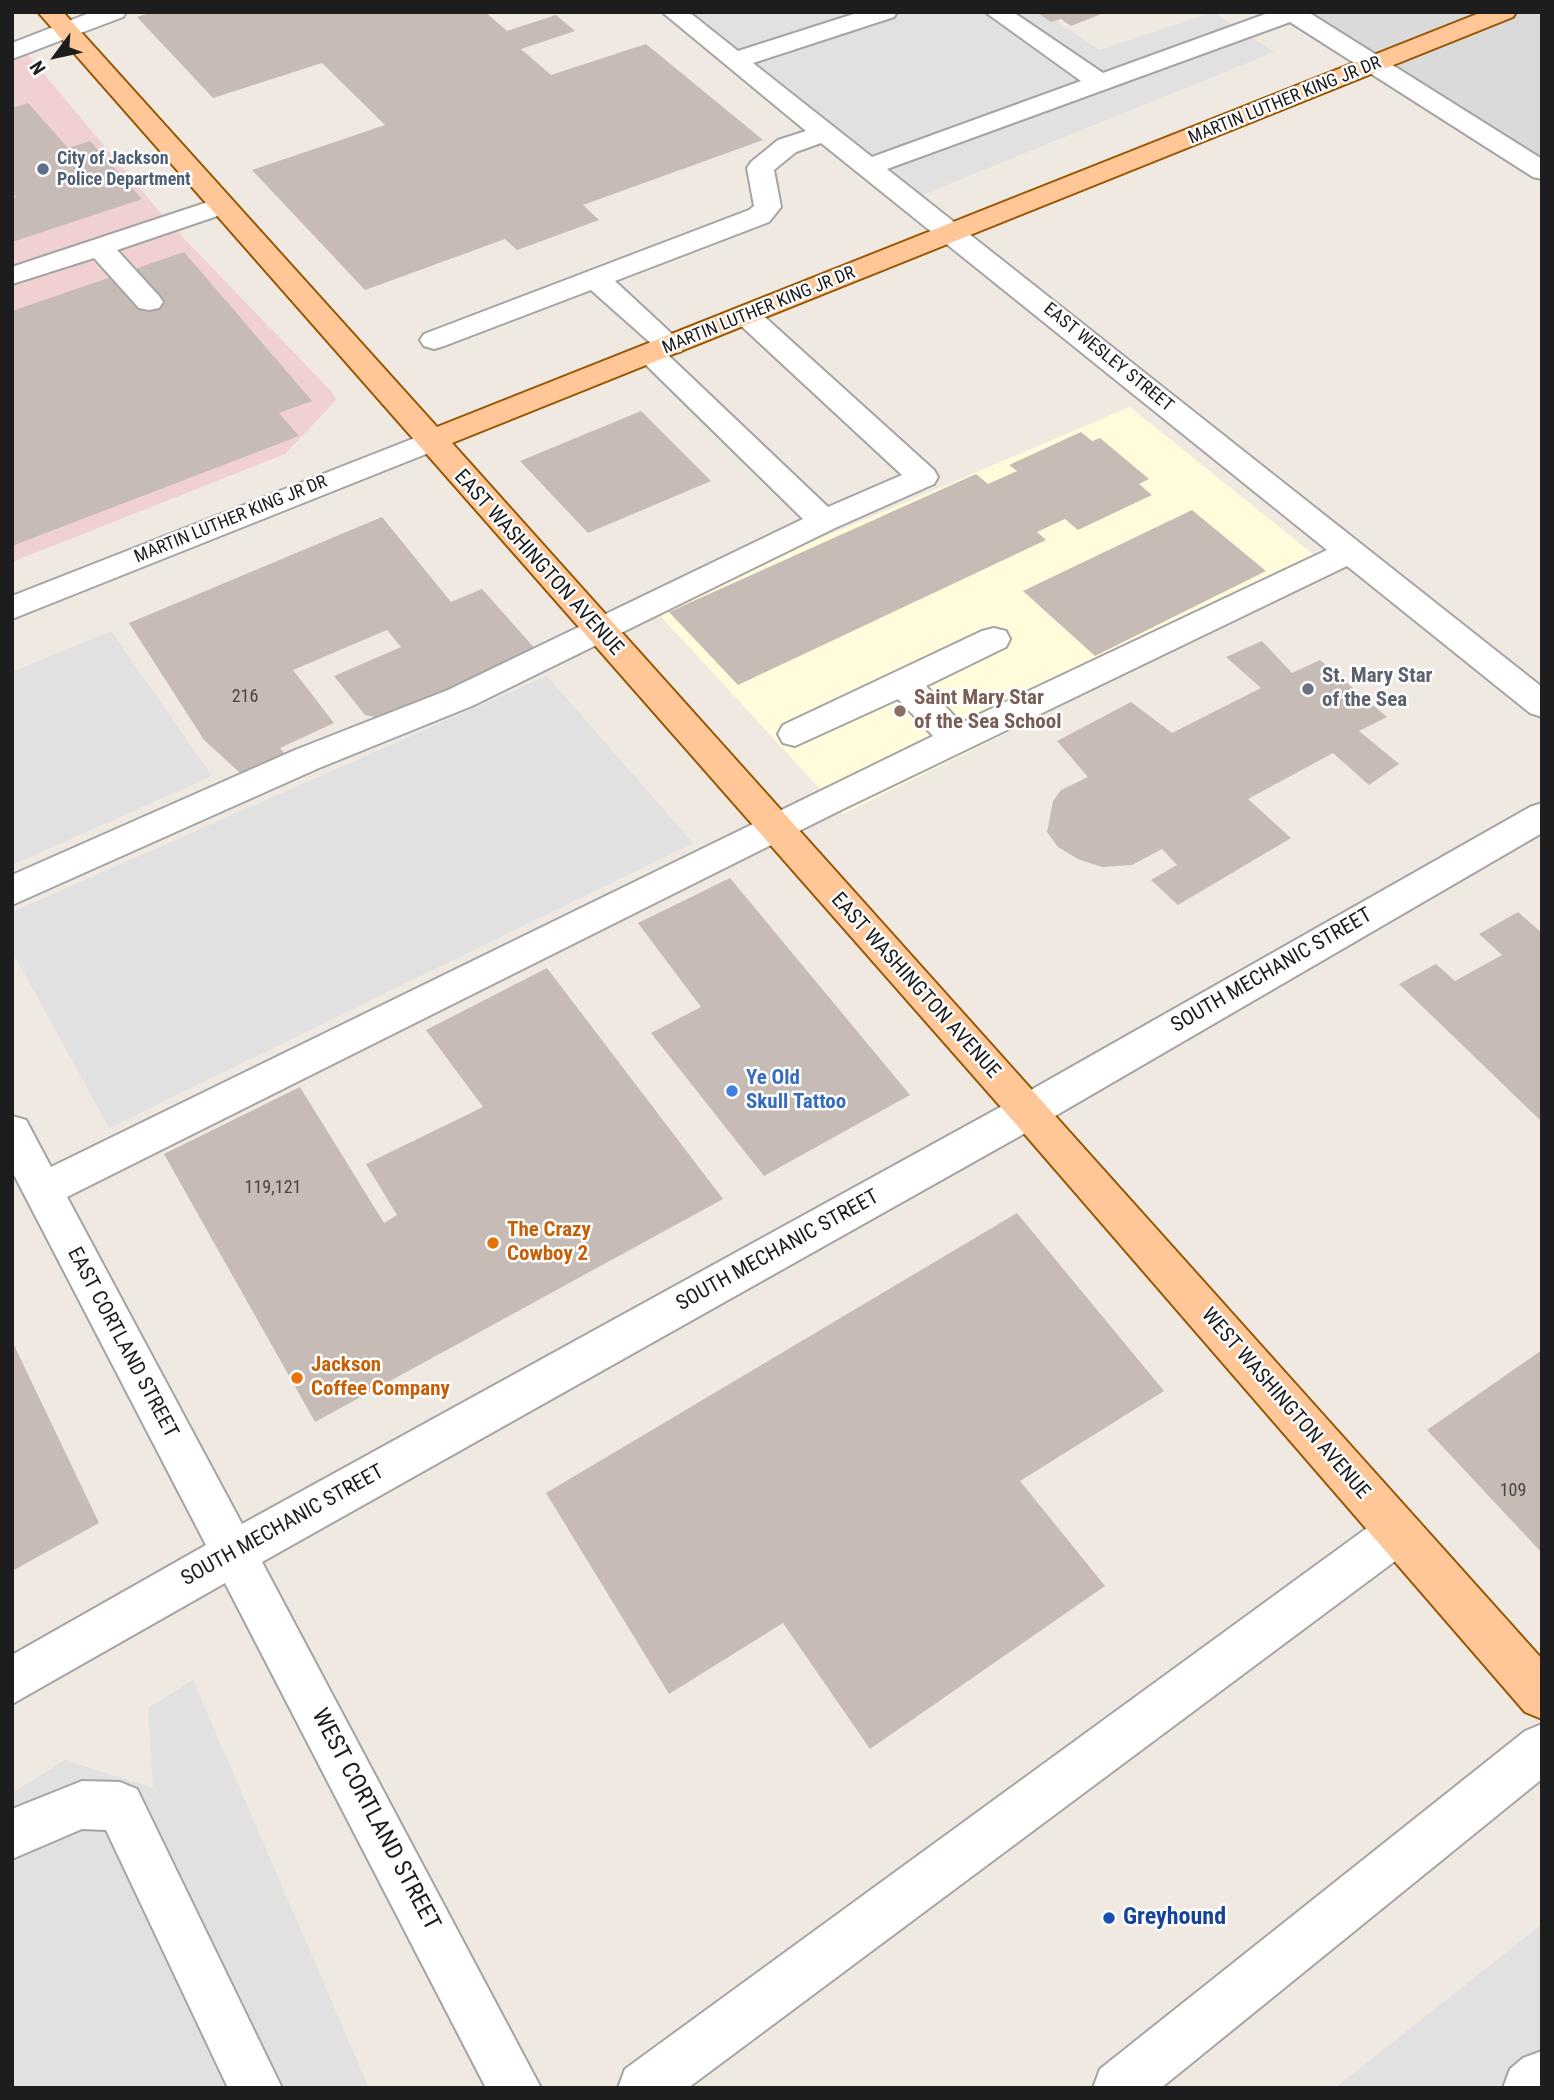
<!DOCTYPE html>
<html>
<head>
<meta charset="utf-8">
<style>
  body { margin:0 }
  #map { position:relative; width:1554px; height:2100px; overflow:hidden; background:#efe9e2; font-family:"Roboto Condensed",sans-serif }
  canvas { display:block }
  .frame { position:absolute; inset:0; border:14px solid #1d1d1d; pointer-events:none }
  .north { position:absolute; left:21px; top:21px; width:70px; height:70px; -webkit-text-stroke:5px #fff; paint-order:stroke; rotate:237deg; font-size:19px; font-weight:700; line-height:28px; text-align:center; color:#1d1d1d }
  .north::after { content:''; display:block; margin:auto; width:24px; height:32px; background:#1d1d1d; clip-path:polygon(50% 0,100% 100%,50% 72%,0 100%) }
</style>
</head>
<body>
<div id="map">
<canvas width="1554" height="2100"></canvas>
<div class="frame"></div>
<div class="north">N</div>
</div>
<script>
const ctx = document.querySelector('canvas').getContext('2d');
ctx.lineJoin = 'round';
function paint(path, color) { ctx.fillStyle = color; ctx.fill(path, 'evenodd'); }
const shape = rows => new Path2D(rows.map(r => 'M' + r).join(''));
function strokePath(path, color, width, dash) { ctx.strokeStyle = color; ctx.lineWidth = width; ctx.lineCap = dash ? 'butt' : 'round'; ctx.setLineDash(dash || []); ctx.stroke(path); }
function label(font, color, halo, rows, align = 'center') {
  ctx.font = font + ' "Roboto Condensed",sans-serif'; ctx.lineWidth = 5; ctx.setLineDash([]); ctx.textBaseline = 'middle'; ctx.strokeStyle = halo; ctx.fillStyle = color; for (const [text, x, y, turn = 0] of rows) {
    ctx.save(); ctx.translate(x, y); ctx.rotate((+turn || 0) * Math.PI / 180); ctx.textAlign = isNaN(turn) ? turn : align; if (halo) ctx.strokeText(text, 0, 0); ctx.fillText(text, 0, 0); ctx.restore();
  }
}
paint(shape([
  [1291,12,1542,12,1542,170]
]), '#dbdada');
paint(shape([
  [12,36,169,223,332,392,336,400,285,454,12,562]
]), '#f1d0d2');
paint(shape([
  [1130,407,1334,571,843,814,654,609]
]), '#fffbdb');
paint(shape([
  [674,12,1044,12,1099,50,1213,12,1274,52,907,201],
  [111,631,212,776,12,865,12,672],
  [547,676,693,843,109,1128,12,951,12,912],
  [193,1680,369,2088,12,2088,12,1793,65,1760,153,1788,148,1708],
  [1542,1924,1542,2088,1335,2088]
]), '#e1e1e1');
paint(shape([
  [152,12,485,12,507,31,556,15,575,31,521,49,551,75,646,44,763,140,583,205,599,220,517,250,505,239,365,290,252,170,385,125,322,63,213,98,137,17],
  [1036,12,1106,12,1071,26,1061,19,1051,22],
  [28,103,68,148,90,141,142,199,12,242,12,198,16,197,12,192,12,108],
  [184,252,312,401,279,413,299,436,12,546,12,311],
  [641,411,711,481,588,533,520,461],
  [1081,432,1092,441,1100,438,1149,479,1139,484,1152,495,1078,530,1065,519,1037,532,1046,540,738,685,669,612,976,474,988,484,1017,471,1009,465],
  [1192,510,1266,571,1095,656,1023,591],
  [382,517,451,602,482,589,537,651,386,719,365,715,334,676,401,647,387,630,293,670,334,723,280,748,291,763,250,782,204,740,129,623],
  [1262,641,1292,673,1320,660,1387,717,1359,731,1399,764,1369,785,1333,753,1248,799,1291,838,1178,905,1151,880,1177,865,1162,849,1132,865,1102,867,1078,859,1058,847,1047,832,1053,801,1061,790,1088,777,1057,741,1131,702,1172,733,1261,688,1226,657],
  [730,878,910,1095,764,1176,651,1033,701,1007,638,923],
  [1518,912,1542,933,1542,1122,1399,984,1436,964,1455,981,1502,955,1479,934],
  [547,968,723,1199,315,1422,164,1154,300,1087,384,1223,397,1215,366,1164,483,1107,426,1030],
  [1017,1213,1164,1391,1020,1481,1105,1586,870,1749,783,1623,669,1694,546,1493],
  [12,1341,99,1523,12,1571],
  [1542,1350,1542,1553,1427,1430]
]), '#c7bbb5');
const minor = shape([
  [92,12,126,12,123,17,12,59,12,43,92,12],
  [662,12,689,12,738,51,860,12,897,12,894,17,753,63,872,157,1081,81,985,12,1013,12,1103,73,1271,12,1308,12,1542,159,1542,179,1533,177,1290,22,887,169,1542,687,1542,717,1530,713,1347,566,839,811,67,1197,242,1524,1015,1099,1530,807,1542,803,1542,833,1043,1123,262,1562,541,2088,486,2088,225,1583,12,1704,12,1655,206,1545,12,1171,12,1116,26,1120,51,1167,933,736,898,699,795,746,783,743,778,734,783,725,982,631,994,628,1006,631,1010,639,1006,647,926,686,961,723,1327,550,821,143,796,152,774,170,781,207,769,222,615,281,685,346,681,352,667,354,828,507,902,475,737,322,733,316,737,310,747,308,757,310,934,470,938,477,934,484,835,528,472,706,319,768,12,905,12,875,295,750,448,690,803,519,641,360,637,354,641,348,654,346,591,290,444,346,434,349,424,346,420,340,424,334,749,210,754,206,747,168,751,162,778,140,806,131,662,12],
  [220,198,229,200,233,206,229,212,117,250,159,296,163,302,159,308,149,310,139,308,94,258,12,284,12,267,220,198],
  [430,432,441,434,445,441,441,448,12,619,12,596,430,432],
  [1398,1511,1414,1517,1421,1532,1414,1547,688,2088,618,2088,625,2069,1382,1517,1398,1511],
  [1542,1724,1542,1779,1161,2088,1093,2088,1100,2069,1525,1731,1542,1724],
  [82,1781,120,1782,137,1789,282,2088,228,2088,106,1830,82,1829,12,1859,12,1809,82,1781],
  [1542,2051,1542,2088,1503,2088,1510,2069,1523,2058,1542,2051]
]);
const major = shape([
  [38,12,63,12,437,427,1482,12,1516,12,1513,17,452,443,1542,1659,1542,1719,1525,1712,1015,1123,38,12]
]);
strokePath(minor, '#a4a4a4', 4);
strokePath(major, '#965500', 4);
paint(minor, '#fff');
paint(major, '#ffc797');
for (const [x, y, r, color] of [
  [43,169,7,"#5c6f8a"],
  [1308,689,7,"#6b7280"],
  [900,711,7,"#8d6e63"],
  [732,1091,7,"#3f7fe0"],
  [493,1243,7,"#e8710a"],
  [297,1378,7,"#e8710a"],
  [1109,1918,7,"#1a4fb4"]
]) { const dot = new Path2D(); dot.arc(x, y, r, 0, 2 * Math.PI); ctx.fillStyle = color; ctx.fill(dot); strokePath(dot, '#fff', 2.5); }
label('18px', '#1d1d1d', '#fff', [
  ["MARTIN LUTHER KING JR DR",1285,101,-22],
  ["MARTIN LUTHER KING JR DR",759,311,-22],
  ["EAST WESLEY STREET",1108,358,39],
  ["MARTIN LUTHER KING JR DR",231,520,-22]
]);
label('bold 18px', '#4e5e75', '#fff', [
  ["City of Jackson",57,159],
  ["Police Department",57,180]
], 'left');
label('18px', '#484443', null, [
  ["216",245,697],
  ["119,121",273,1188],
  ["109",1513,1491]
]);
label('21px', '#1d1d1d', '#fff', [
  ["EAST WASHINGTON AVENUE",538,563,48],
  ["SOUTH MECHANIC STREET",1272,971,-30],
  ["EAST WASHINGTON AVENUE",915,986,48],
  ["SOUTH MECHANIC STREET",778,1251,-29],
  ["EAST CORTLAND STREET",122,1343,62],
  ["WEST WASHINGTON AVENUE",1285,1404,49],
  ["SOUTH MECHANIC STREET",283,1526,-29]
]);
label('bold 21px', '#5b616d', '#fff', [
  ["St. Mary Star",1322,677],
  ["of the Sea",1322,701]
], 'left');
label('bold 21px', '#785e54', '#fff', [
  ["Saint Mary Star",914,699],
  ["of the Sea School",914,723]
], 'left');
label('bold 21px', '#366cbe', '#fff', [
  ["Ye Old",746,1079],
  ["Skull Tattoo",746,1103]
], 'left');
label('bold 21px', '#c56008', '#fff', [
  ["The Crazy",507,1231],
  ["Cowboy 2",507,1255],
  ["Jackson",311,1366],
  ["Coffee Company",311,1390]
], 'left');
label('24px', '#1d1d1d', '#fff', [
  ["WEST CORTLAND STREET",375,1820,62]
]);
label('bold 24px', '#164399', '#fff', [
  ["Greyhound",1123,1918]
], 'left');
</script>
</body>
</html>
